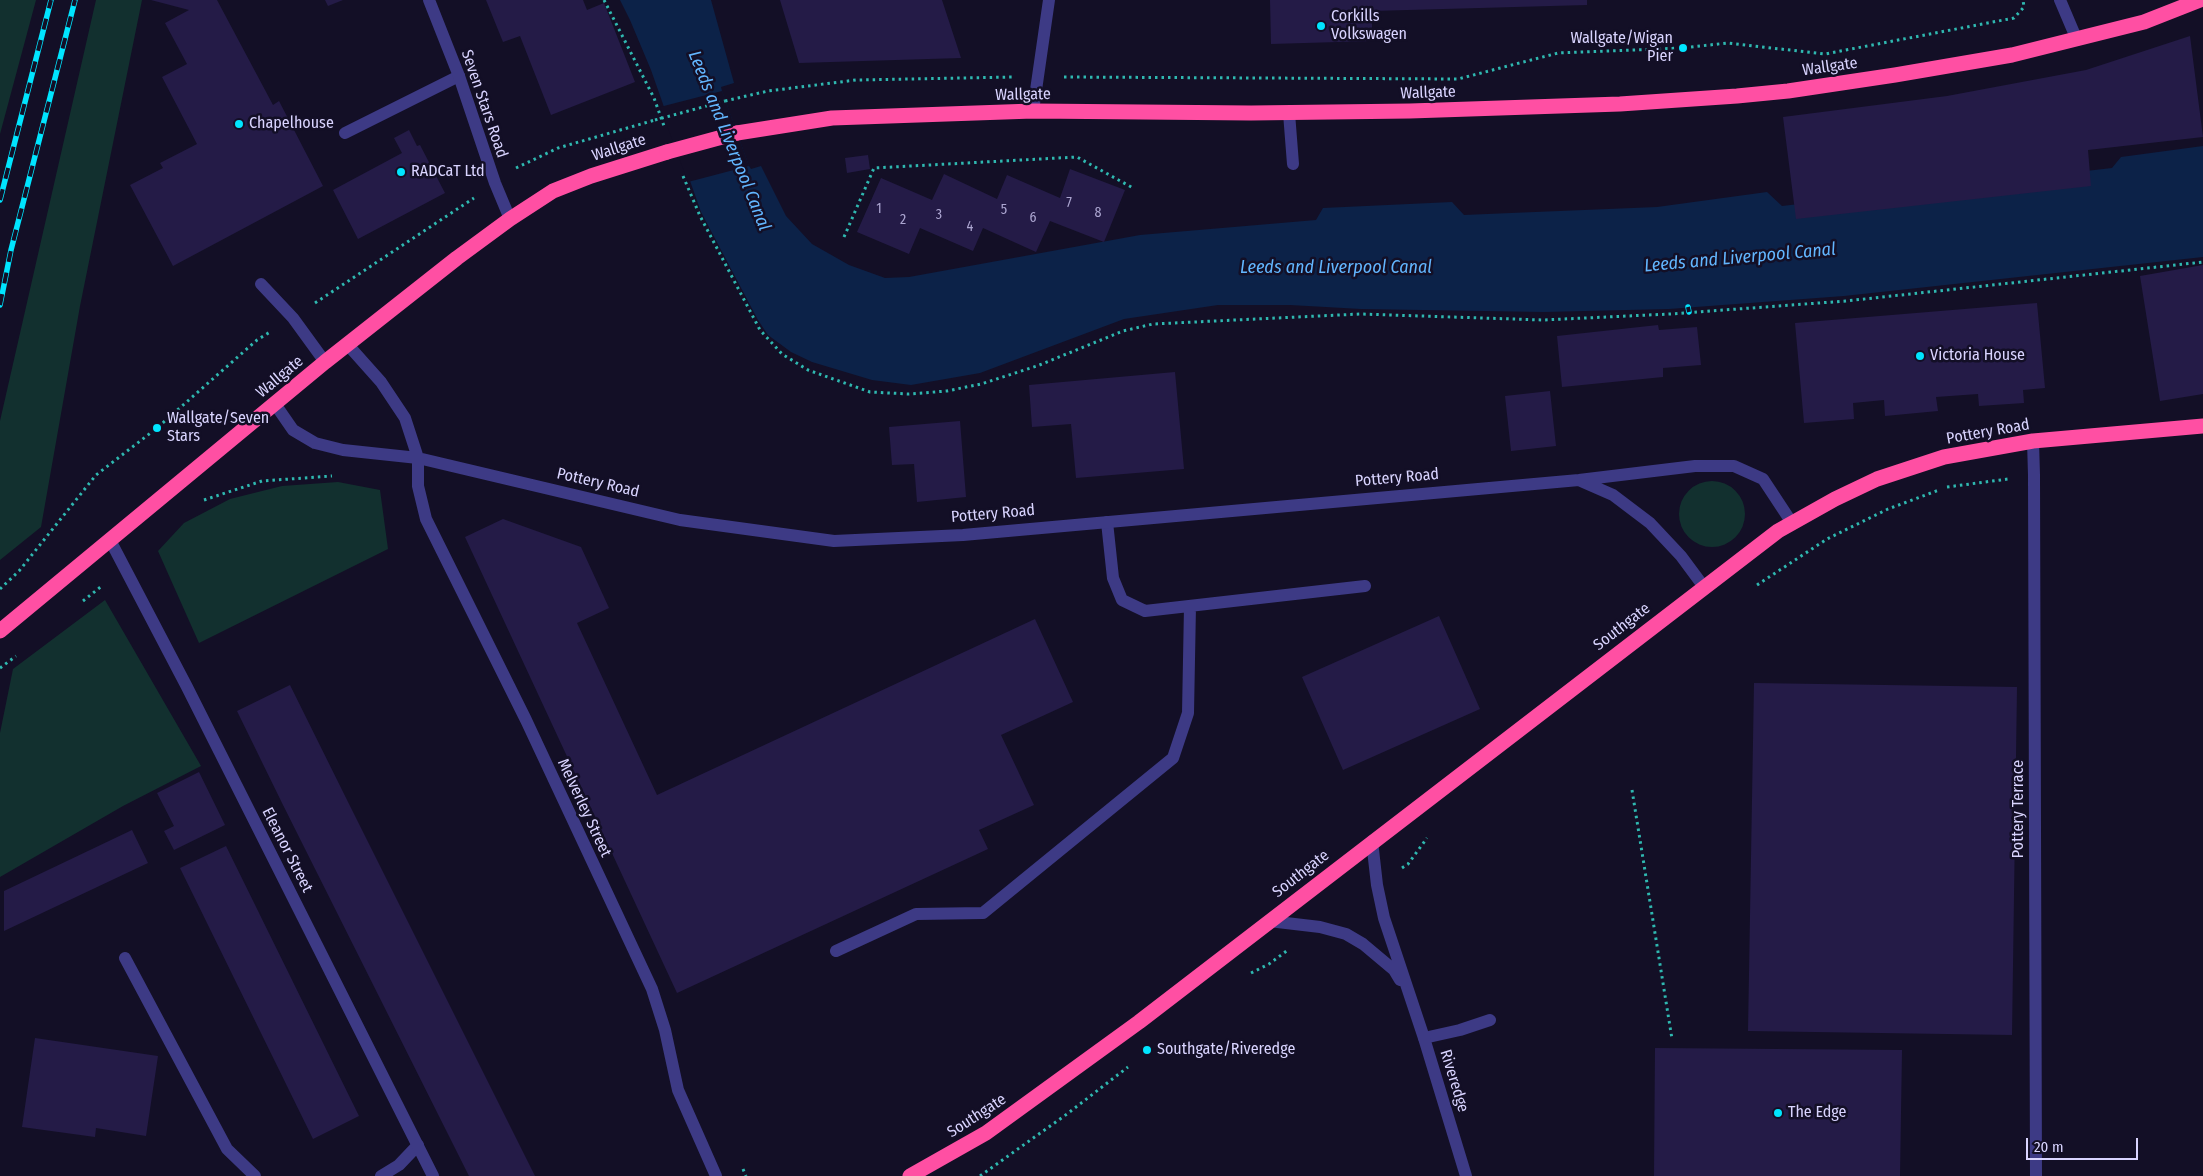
<!DOCTYPE html>
<html>
<head>
<meta charset="utf-8">
<style>
  body { margin:0 }
  #map { position:relative; width:2203px; height:1176px; overflow:hidden; background:#130f26; font-family:"Fira Sans Condensed",sans-serif }
  canvas { display:block }
  .scale { position:absolute; left:2026px; top:1138px; width:112px; height:22px; box-sizing:border-box; border:2px solid #d9d4ff; border-top:0; padding-left:6px; font-size:15px; line-height:18px; white-space:nowrap; color:#d9d4ff; -webkit-text-stroke:4px #130f26; paint-order:stroke }
</style>
</head>
<body>
<div id="map">
<canvas width="2203" height="1176"></canvas>
<div class="scale">20 m</div>
</div>
<script>
const ctx = document.querySelector('canvas').getContext('2d');
ctx.lineJoin = 'round';
function paint(path, color) { ctx.fillStyle = color; ctx.fill(path, 'evenodd'); }
const shape = rows => new Path2D(rows.map(r => 'M' + r).join(''));
function strokePath(path, color, width, dash) { ctx.strokeStyle = color; ctx.lineWidth = width; ctx.lineCap = dash ? 'butt' : 'round'; ctx.setLineDash(dash || []); ctx.stroke(path); }
function label(font, color, halo, rows, align = 'center') {
  ctx.font = font + ' "Fira Sans Condensed",sans-serif'; ctx.lineWidth = 5; ctx.setLineDash([]); ctx.textBaseline = 'middle'; ctx.strokeStyle = halo; ctx.fillStyle = color; for (const [text, x, y, turn = 0] of rows) {
    ctx.save(); ctx.translate(x, y); ctx.rotate((+turn || 0) * Math.PI / 180); ctx.textAlign = isNaN(turn) ? turn : align; if (halo) ctx.strokeText(text, 0, 0); ctx.fillText(text, 0, 0); ctx.restore();
  }
}
paint(shape([
  [0,0,36,0,0,134],
  [96,0,142,0,80,306,41,527,0,560,0,421],
  '1679 514a33 33 0 1 1 66 0a33 33 0 1 1-66 0Z',
  [338,482,380,490,388,549,199,643,158,551,184,523,230,499,282,486],
  [105,600,201,766,123,806,0,877,0,733,13,669]
]), '#12302f');
paint(shape([
  [620,0,711,0,734,83,721,87,722,91,749,166,751,169,761,166,786,216,812,244,849,265,885,278,909,277,1140,235,1316,220,1323,208,1452,202,1464,215,1511,213,1657,207,1767,192,1782,206,2112,168,2121,157,2203,146,2203,257,1844,296,1669,309,1544,312,1361,309,1290,305,1218,305,1124,319,980,373,911,385,872,380,812,362,791,352,768,335,758,320,701,212,651,70,630,20]
]), '#0c2248');
paint(shape([
  [722,91,749,166,688,182,660,107]
]), '#130f26');
paint(shape([
  [151,0,217,0,273,105,279,101,323,186,173,266,130,185,163,168,160,163,197,144,162,77,187,64,165,23,189,10],
  [325,0,343,0,328,6],
  [486,0,583,0,587,10,604,3,635,82,551,115,520,36,503,42],
  [780,0,942,0,961,58,799,63],
  [1270,0,1587,0,1587,5,1372,11,1372,41,1271,44],
  [2190,36,2203,137,2088,150,2091,186,1796,219,1783,117,1947,96,2086,70],
  [409,130,417,146,420,145,445,193,358,239,333,190,402,153,394,138],
  [868,155,870,169,847,173,845,158],
  [1070,169,1125,190,1104,242,1050,221,1036,252,983,228,973,251,920,228,909,254,857,232,881,178,932,200,944,174,997,199,1007,175,1060,198],
  [2203,265,2203,394,2160,401,2140,276],
  [2037,303,2045,388,2023,390,2024,403,1979,406,1978,394,1936,397,1938,411,1885,416,1884,400,1853,403,1854,419,1804,423,1795,323],
  [1658,325,1659,330,1697,327,1701,365,1663,368,1663,377,1562,387,1557,336],
  [1175,372,1184,469,1076,478,1071,424,1032,427,1029,385],
  [1550,391,1556,446,1511,451,1505,396],
  [960,421,966,497,917,502,914,464,892,465,889,427],
  [503,519,581,547,609,608,577,623,657,795,1035,619,1073,702,1001,735,1034,805,979,830,988,849,677,993,465,537],
  [1439,616,1480,709,1343,770,1302,677],
  [1754,683,2017,687,2012,1035,1748,1031],
  [290,685,348,802,535,1176,469,1176,283,805,237,711],
  [199,772,225,825,174,850,164,831,174,826,157,793],
  [132,830,148,863,4,931,4,891],
  [226,846,359,1116,313,1139,180,868],
  [35,1038,158,1056,146,1136,96,1128,95,1137,22,1127],
  [1655,1048,1902,1050,1900,1176,1654,1176]
]), '#241b47');
strokePath(shape([
  [604,0,654,98,664,126],
  [1064,77,1458,79,1558,53,1683,48,1727,43,1825,54,2014,18,2024,7,2023,0],
  [725,101,768,91,856,80,1013,77],
  [516,168,558,148,655,120],
  [683,176,700,216,760,330,782,354,808,370,870,392,909,394,947,391,981,384,1037,366,1123,331,1153,324,1360,314,1543,320,1670,314,1846,301,2203,262],
  [844,237,874,168,1077,157,1133,188],
  [315,303,474,198],
  [1947,487,2008,479],
  [204,500,262,481,332,476],
  [1757,585,1827,539,1888,509,1939,490],
  [0,589,19,571,96,475,157,428,257,340,270,332],
  [83,601,103,585],
  [0,668,16,656],
  [1632,790,1672,1039],
  [1402,868,1408,864,1427,838],
  [1251,973,1269,964,1288,950],
  [743,1169,746,1176],
  [980,1176,1067,1114,1128,1067]
]), '#2fb8b0', 3, [2.5, 4]);
strokePath(shape([
  [1289,113,1293,164],
  [345,133,459,76],
  [261,284,293,318,325,362],
  [1107,522,1113,578,1122,600,1145,611,1365,586],
  [836,951,916,914,983,913,1173,758,1188,713,1190,606],
  [125,958,227,1149,255,1176],
  [1424,1038,1460,1030,1490,1020],
  [381,1176,399,1165,418,1145]
]), '#3d3a85', 12);
strokePath(shape([
  [429,0,459,76,495,183,510,219],
  [2060,0,2077,40],
  [1033,111,1049,0],
  [348,345,381,382,405,418,418,458,418,486,426,519,526,720,652,989,665,1030,678,1090,716,1176],
  [275,404,293,430,315,443,343,450,418,458,680,520,834,541,963,535,1579,480,1695,466,1734,466,1763,479,1792,523],
  [2033,441,2034,475,2036,1176],
  [1581,481,1613,495,1650,523,1681,556,1704,587],
  [110,540,187,687,433,1176],
  [1372,841,1377,885,1384,918,1424,1038,1466,1176],
  [1269,921,1320,927,1346,934,1363,944,1394,970,1400,980]
]), '#3d3a85', 12);
strokePath(shape([
  [737,133,832,118,1033,111,1251,113,1410,111,1620,104,1737,96,1788,91,1895,75,2012,55,2144,22,2200,0],
  [0,631,325,362,457,258,510,219,553,191,591,176,667,152],
  [910,1176,986,1133,1139,1022,1778,531,1835,499,1877,479,1944,457,2033,441,2203,426]
]), '#ff4fa3', 15);
const rail = shape([
  [0,200,51,0],
  [0,305,11,250,75,0],
  [1688,307,1689,312]
]);
strokePath(rail, '#00e5ff', 5.5);
strokePath(rail, '#130f26', 4, [11]);
strokePath(shape([
  [655,120,725,101]
]), '#2fb8b0', 3, [2.5, 4]);
strokePath(shape([
  [667,152,737,133]
]), '#ff4fa3', 15);
for (const [x, y, r, color] of [
  [1321,26,5,"#00e5ff"],
  [1683,48,5,"#00e5ff"],
  [239,124,5,"#00e5ff"],
  [401,172,5,"#00e5ff"],
  [1920,356,5,"#00e5ff"],
  [157,428,5,"#00e5ff"],
  [1147,1050,5,"#00e5ff"],
  [1778,1113,5,"#00e5ff"]
]) { const dot = new Path2D(); dot.arc(x, y, r, 0, 2 * Math.PI); ctx.fillStyle = color; ctx.fill(dot); strokePath(dot, '#130f26', 2); }
label('14px', '#aca6d1', null, [
  ["7",1069,203],
  ["1",879,209],
  ["5",1004,210],
  ["8",1098,213],
  ["3",939,215],
  ["6",1033,218],
  ["2",903,220],
  ["4",970,227]
]);
label('16px', '#d9d4ff', '#130f26', [
  ["Corkills",1331,17],
  ["Volkswagen",1331,35],
  ["Wallgate/Wigan",1673,39,"right"],
  ["Pier",1673,57,"right"],
  ["Chapelhouse",249,124],
  ["RADCaT Ltd",411,172],
  ["Victoria House",1930,356],
  ["Wallgate/Seven",167,419],
  ["Stars",167,437],
  ["Southgate/Riveredge",1157,1050],
  ["The Edge",1788,1113]
], 'left');
label('16px', '#d9d4ff', '#130f26', [
  ["Wallgate",1830,67,-8],
  ["Wallgate",1428,93,-2],
  ["Wallgate",1023,95,-1],
  ["Seven Stars Road",484,104,71],
  ["Wallgate",619,148,-18],
  ["Wallgate",280,377,-40],
  ["Pottery Road",1988,432,-10],
  ["Pottery Road",1397,478,-5],
  ["Pottery Road",598,483,13],
  ["Pottery Road",993,514,-5],
  ["Southgate",1622,627,-38],
  ["Melverley Street",584,808,65],
  ["Pottery Terrace",2019,809,-90],
  ["Eleanor Street",287,850,63],
  ["Southgate",1301,874,-38],
  ["Riveredge",1454,1081,73],
  ["Southgate",977,1116,-33]
]);
label('italic 18px', '#62b6ff', '#130f26', [
  ["Leeds and Liverpool Canal",729,141,68],
  ["Leeds and Liverpool Canal",1740,258,-5],
  ["Leeds and Liverpool Canal",1336,268]
]);
</script>
</body>
</html>
